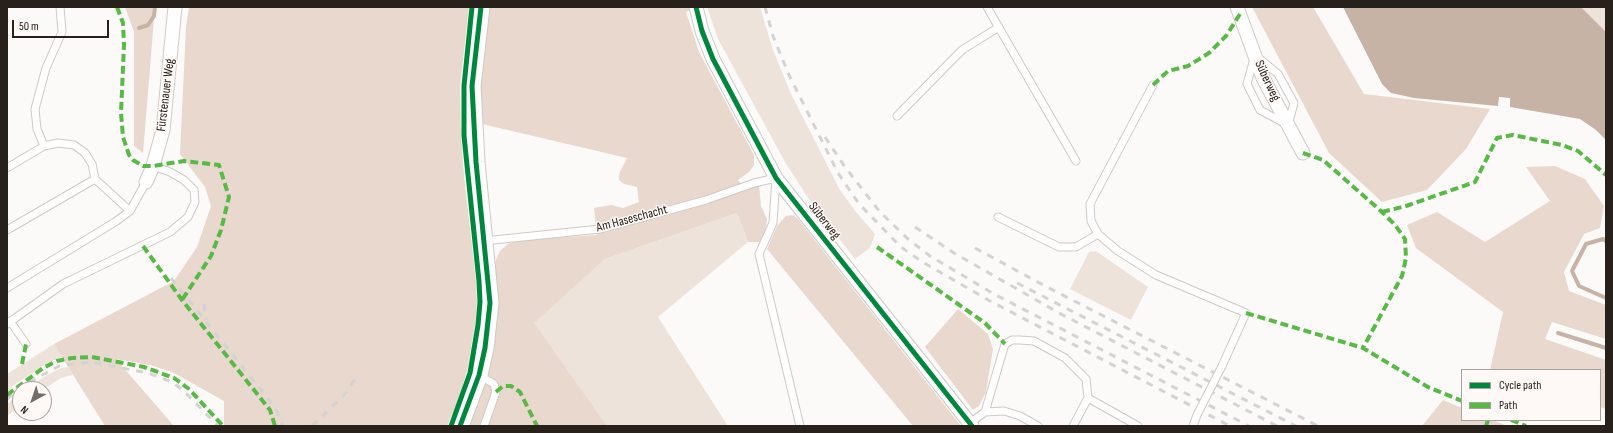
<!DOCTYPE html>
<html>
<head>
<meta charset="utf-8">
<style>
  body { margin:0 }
  #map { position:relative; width:1613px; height:433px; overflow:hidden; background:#fcfaf8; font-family:"Sofia Sans Condensed",sans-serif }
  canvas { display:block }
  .frame { position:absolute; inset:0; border:8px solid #28201a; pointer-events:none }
  .legend { position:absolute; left:1461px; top:369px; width:140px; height:52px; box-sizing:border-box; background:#fef9f6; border:1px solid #a8a29e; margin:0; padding:5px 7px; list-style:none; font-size:12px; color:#28201a }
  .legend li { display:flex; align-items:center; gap:8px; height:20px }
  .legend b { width:20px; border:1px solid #a8a29e }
  .north { position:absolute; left:12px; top:381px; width:40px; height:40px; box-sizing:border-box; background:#fef9f6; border:1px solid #a8a29e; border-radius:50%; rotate:220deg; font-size:11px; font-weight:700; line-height:16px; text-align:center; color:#28201a }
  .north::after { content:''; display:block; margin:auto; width:14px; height:18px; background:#726c68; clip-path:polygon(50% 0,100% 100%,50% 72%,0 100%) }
  .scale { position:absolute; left:12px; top:20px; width:97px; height:18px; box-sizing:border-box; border:2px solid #28201a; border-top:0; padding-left:5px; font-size:12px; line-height:14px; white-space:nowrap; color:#28201a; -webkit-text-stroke:3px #fef9f6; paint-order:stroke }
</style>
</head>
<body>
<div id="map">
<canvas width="1613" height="433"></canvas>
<div class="frame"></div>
<ul class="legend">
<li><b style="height:5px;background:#00873e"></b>Cycle path</li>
<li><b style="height:5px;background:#58b947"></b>Path</li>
</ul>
<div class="north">N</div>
<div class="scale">50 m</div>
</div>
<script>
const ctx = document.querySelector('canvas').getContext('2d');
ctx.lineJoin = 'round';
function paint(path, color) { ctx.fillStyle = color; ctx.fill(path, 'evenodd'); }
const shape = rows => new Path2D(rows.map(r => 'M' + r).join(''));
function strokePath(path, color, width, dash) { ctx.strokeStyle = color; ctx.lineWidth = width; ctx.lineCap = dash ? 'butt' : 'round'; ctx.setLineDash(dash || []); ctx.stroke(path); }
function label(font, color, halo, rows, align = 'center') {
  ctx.font = font + ' "Sofia Sans Condensed",sans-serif'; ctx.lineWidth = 3; ctx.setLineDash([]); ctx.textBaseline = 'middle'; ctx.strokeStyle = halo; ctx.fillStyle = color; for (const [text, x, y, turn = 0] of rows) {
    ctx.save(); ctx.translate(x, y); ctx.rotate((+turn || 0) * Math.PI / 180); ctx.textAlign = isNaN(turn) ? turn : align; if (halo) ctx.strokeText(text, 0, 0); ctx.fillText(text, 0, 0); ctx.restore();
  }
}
paint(shape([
  [707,7,760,7,773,50,791,94,840,190,856,212,875,234,870,248,855,259,814,207,785,162,718,39],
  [1581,7,1606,7,1606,32],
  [737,213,748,242,658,317,728,426,607,426,533,323,605,259],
  [1096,251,1148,287,1131,320,1070,289,1089,252],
  [54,344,62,357,47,363,7,390,7,374],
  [68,367,73,375,61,378,44,389,25,389,47,375,61,368],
  [20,393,20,407,7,416,7,404]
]), '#eee3db');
paint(shape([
  [125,7,155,7,143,153,134,146,134,32],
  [189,7,469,7,460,86,461,136,464,176,476,281,477,302,475,324,467,371,458,401,447,426,224,426,224,401,172,372,150,365,116,359,174,426,105,426,62,357,54,344,174,281,197,247,211,206,205,187,180,154,186,27],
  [489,7,697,7,686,12,699,52,754,155,754,165,749,172,738,180,745,189,759,184,761,206,767,219,766,230,760,242,748,242,737,213,605,259,534,323,607,426,467,426,493,352,498,302,495,262,500,251,508,244,519,240,597,235,594,208,611,205,623,208,639,202,637,187,624,184,619,180,619,174,627,158,482,124,479,85],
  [1252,7,1313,7,1364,94,1490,109,1466,149,1427,190,1382,202,1329,153],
  [1555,166,1585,179,1604,206,1600,228,1584,234,1564,272,1569,291,1606,305,1606,339,1552,322,1545,339,1606,360,1606,409,1600,407,1600,370,1490,370,1503,312,1416,248,1407,225,1437,212,1485,242,1550,201,1526,167],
  [793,215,798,219,961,426,913,426,767,249,777,226,786,216],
  [958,309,988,334,993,349,986,392,979,406,973,410,925,347],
  [1443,400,1462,408,1462,420,1493,420,1507,426,1422,426]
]), '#e8d8cd');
paint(shape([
  [1343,7,1581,7,1606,32,1606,140,1596,130,1580,119,1510,107,1510,98,1499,97,1498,106,1414,98,1391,93,1382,84]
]), '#c7b3a6');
strokePath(shape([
  [139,28,148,25,154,16,155,7],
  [1606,241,1603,239,1586,244,1572,271,1579,286,1606,298],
  [1558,333,1606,348]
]), '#c7b3a6', 4);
const service = shape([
  [987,7,1076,161],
  [1255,55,1278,74,1294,103,1288,125,1260,110,1247,84,1255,55],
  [1153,85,1090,204,1091,221,1098,234,1118,251,1156,275,1246,313,1222,366],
  [897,116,962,50,999,27],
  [44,146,37,129,35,109,46,68,62,32,60,7],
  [7,168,44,146,58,143,74,145,85,153,92,164,95,179,130,211],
  [998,217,1059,247,1076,247,1098,234],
  [7,230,95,179],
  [484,241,600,229,706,200,754,183,776,178,773,223,759,254,800,426],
  [7,288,115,222,130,211,146,182],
  [10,321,26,344],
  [7,324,63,284,170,232,188,217,195,202,194,190,184,180,170,172,153,166],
  [479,375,494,384,496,392,484,426],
  [1088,398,1138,426],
  [985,412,1004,411,1020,416,1038,426],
  [970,423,985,412,1005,344,1012,340,1020,340,1034,341,1065,358,1086,379,1088,398,1073,426],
  [1193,426,1197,415]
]);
const minor = shape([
  [696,7,702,31,713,59,776,178,972,426],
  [1237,7,1263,78,1303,153],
  [146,182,153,166,163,130,175,7]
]);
const tertiary = shape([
  [460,426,479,375,485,348,490,303,476,162,472,86,481,7]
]);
strokePath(service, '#cec9c5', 9);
strokePath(minor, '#cec9c5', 15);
strokePath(tertiary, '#cec9c5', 19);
strokePath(service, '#fffefe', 7);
strokePath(minor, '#fffefe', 13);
strokePath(tertiary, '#fffefe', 17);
strokePath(shape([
  [765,7,773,36,789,75,838,173,859,204,901,247,924,263,990,301,1230,426],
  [825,137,845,167,880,212,908,239,930,256,994,294,1249,426],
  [915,227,954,253,1059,313,1277,426],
  [975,248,1047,287,1318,426],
  [171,278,268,399,276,410,283,426],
  [1017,283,1296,426],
  [204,304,206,320],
  [7,399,26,384,59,366,91,362,148,373,172,382,184,391,218,426],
  [312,426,345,394,358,375]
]), '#d4d3d2', 3, [7, 7]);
const serviceBridge = shape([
  [1197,415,1222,366]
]);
strokePath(serviceBridge, '#cec9c5', 9, []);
strokePath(serviceBridge, '#fffefe', 7);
strokePath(shape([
  [117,7,123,23,124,45,121,113,123,137,129,155,133,160,143,166,153,166,184,161,219,165,229,197,221,230,211,256,182,300],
  [1153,85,1168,71,1188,66,1209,53,1226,36,1240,14],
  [1303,153,1323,160,1382,212,1395,225,1405,239,1406,258,1402,276,1363,348],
  [1382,212,1406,206,1475,182,1497,138,1513,135,1562,145,1578,151,1606,175],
  [143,246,182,300,270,410,275,426],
  [877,247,985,323,1005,344],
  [1246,313,1363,348,1428,387,1462,401],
  [22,364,26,344],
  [496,392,503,386,511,386,520,392,537,426],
  [7,395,43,368,57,361,72,358,92,357,144,367,174,378,189,389,223,426],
  [1511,420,1526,426],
  [1486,426,1488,420]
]), '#58b947', 4, [8, 4]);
strokePath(shape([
  [696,7,702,31,713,59,776,178,972,426],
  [451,426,470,373,478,325,480,302,479,281,464,136,464,86,472,7],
  [460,426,479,375,485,348,490,303,476,162,472,86,481,7]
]), '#00873e', 5);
label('13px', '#28201a', '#fef9f6', [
  ["Süberweg",1267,81,65],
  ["Fürstenauer Weg",166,95,-83],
  ["Am Haseschacht",632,219,-15],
  ["Süberweg",824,221,52]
]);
</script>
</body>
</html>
